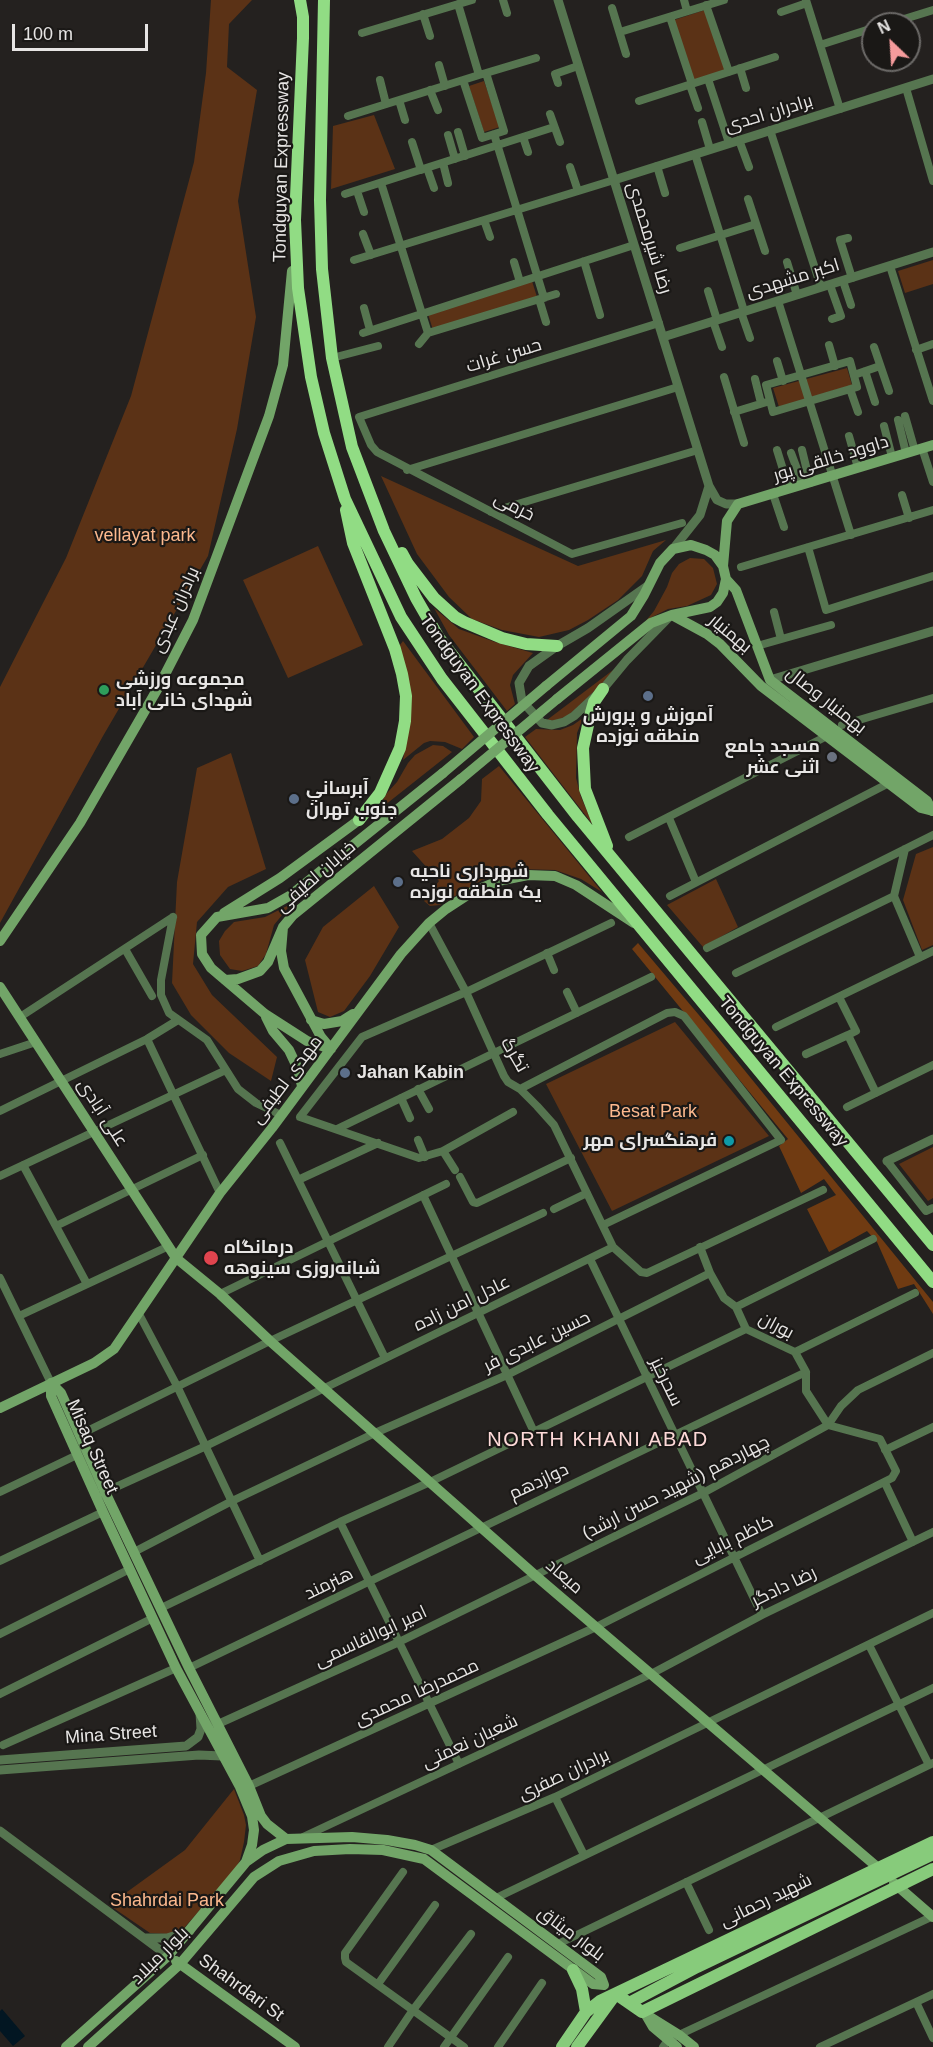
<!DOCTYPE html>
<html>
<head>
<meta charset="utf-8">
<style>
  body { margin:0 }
  #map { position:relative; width:933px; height:2047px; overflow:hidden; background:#24211f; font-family:Arial,sans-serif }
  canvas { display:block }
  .north { position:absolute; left:861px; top:12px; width:60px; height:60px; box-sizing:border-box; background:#1a1816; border:2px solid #6c6a68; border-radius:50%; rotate:335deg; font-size:16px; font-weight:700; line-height:24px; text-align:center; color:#e7e5e4 }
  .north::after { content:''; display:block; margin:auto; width:21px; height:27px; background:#f59b9c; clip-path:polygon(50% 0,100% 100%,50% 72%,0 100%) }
  .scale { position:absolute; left:12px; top:24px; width:136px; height:27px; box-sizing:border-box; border:3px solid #e7e5e4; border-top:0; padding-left:8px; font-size:18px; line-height:21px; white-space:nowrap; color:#e7e5e4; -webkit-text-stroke:4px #1a1816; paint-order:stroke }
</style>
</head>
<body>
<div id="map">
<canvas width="933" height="2047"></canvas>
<div class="north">N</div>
<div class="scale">100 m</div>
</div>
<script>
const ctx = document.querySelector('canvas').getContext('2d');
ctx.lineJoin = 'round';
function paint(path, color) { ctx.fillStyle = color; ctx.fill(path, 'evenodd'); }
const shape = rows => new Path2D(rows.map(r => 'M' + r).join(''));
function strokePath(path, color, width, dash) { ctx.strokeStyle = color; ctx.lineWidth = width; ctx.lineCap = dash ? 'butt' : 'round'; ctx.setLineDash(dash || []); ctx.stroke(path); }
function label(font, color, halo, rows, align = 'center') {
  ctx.font = font + ' Arial,Cairo,sans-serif'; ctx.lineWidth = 4.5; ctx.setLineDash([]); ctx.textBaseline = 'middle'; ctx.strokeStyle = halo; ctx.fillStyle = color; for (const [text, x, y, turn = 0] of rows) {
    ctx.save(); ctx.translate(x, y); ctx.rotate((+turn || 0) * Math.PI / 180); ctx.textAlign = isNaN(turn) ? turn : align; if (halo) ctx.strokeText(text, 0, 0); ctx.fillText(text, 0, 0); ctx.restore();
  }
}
paint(shape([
  [211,0,252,0,229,24,227,67,257,90,238,201,256,317,237,429,208,556,103,736,0,923,0,687,66,558,131,396,194,162,206,73],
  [708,9,728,73,693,83,674,20],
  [484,81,500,127,484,132,469,86],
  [374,115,395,169,331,189,333,126],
  [933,260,933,284,905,293,898,271],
  [532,281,537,297,433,330,428,314],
  [847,368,852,385,779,407,773,388],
  [381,476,578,566,666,540,653,551,642,576,618,600,588,620,569,630,539,637,502,630,472,619,449,597,417,554],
  [318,546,363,645,288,678,243,580],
  [690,558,704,559,713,568,717,584,711,595,687,606,668,609,652,617,640,628,654,611,667,587,672,573,679,564],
  [434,608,459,629,495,642,533,653,513,675,510,685,515,704,507,711,449,635],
  [403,641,474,737,462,749,445,742,430,741,424,743,403,760,407,737,400,645],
  [613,670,604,682,569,715,555,721,547,720],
  [583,718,577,733,576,778,581,797,593,825,525,737,536,729,560,730,573,725],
  [433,745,443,746,452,752,380,809,381,803,387,793,397,782,408,763,415,755],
  [231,753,266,869,228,887,197,922,193,964,212,995,277,1057,271,1081,229,1053,191,1015,172,983,177,882,197,768],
  [499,766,602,892,581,879,555,870,518,869,482,880,440,905,430,906,424,901,439,881,412,851,442,839,469,818,481,801,482,779],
  [933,847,933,945,922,950,903,900,916,854],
  [716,879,738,927,703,947,667,905],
  [374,886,399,927,370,976,344,1011,330,1017,318,1012,305,960,323,927],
  [291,904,274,925,266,954,258,966,242,971,230,969,220,955,219,941,225,931,234,922,265,917],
  [675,1022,769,1136,612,1211,546,1084],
  [933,1147,933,1198,928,1201,899,1164],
  [234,1789,244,1815,246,1825,244,1842,240,1860,235,1870,184,1928,168,1934,150,1933,109,1905,185,1850]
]), '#5b3216');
paint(shape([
  [638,943,715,1034,933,1302,933,1314,914,1284,898,1289,877,1242,867,1231,829,1252,807,1209,836,1195,824,1179,801,1193,779,1146,788,1139,632,949]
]), '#703b12');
paint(shape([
  [2,2009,25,2036,13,2046,0,2031,0,2011]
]), '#021622');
strokePath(shape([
  [503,0,507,13],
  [684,0,687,11],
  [806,0,840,109],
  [458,4,479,75],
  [706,5,729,72],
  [612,8,626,54],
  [781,12,807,3],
  [423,14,430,36],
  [670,17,692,84],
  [888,24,933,10],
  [620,32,724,0],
  [362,33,472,0],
  [820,45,873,28],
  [439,65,445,86],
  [740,68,746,88],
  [486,73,536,58],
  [708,79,729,143],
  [380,80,386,104],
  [558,83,555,74,578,66],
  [690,85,698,108],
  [906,88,933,181],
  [430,90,438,110],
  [399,100,405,120],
  [639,101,775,57],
  [550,114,560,142],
  [348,116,479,75,486,73,504,131,482,138,463,80],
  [702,122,710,149],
  [770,130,821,287],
  [458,132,465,156],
  [494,134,544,298],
  [448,135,455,159],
  [523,137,528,152],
  [739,140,749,167],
  [412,142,421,170],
  [695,154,744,311],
  [443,163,448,183],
  [657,166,665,193],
  [570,167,578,191],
  [427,168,434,188],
  [381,183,428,333,556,294],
  [357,191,364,212],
  [345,194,554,127],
  [748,199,765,251],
  [484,220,490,237],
  [363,234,371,255],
  [848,238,840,240,852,278],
  [680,248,756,224],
  [354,260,614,180],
  [584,261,600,315],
  [514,262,520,282],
  [787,262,797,295],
  [890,266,933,401],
  [843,281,851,305],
  [830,285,841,316,832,319],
  [708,291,717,320],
  [539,299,546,322],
  [778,301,851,535],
  [364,308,370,330],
  [741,312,750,338],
  [713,321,722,347],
  [659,323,359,417,371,445,377,452,572,554,682,523],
  [363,333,634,245],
  [419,344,428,333],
  [829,345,835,366],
  [874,347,889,391],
  [916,350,933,344],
  [332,358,378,346],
  [777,361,783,381],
  [850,361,857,387,773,412,766,385,850,361],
  [865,371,875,402],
  [854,375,880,366],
  [724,377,744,443],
  [755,379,761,403],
  [850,389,858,412],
  [734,412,770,401],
  [905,416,915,451],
  [898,420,906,453],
  [884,426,892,457],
  [849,436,858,468],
  [922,448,933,482],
  [777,450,789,489],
  [802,450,810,483],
  [791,453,803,485],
  [407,470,678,387],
  [773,494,784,527],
  [902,495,909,518],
  [491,512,698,450],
  [808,547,826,610,933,576],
  [741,567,933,510],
  [774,612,781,639],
  [757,646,831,625],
  [842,725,933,698],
  [669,818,696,882],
  [629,837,827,736],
  [670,896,889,783],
  [894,896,920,957],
  [173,917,161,980,161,995,169,1013,207,1040,238,1089,256,1103,281,1115],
  [429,923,466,992,504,1076,508,1082,520,1089,537,1106,554,1125,613,1247,641,1272,647,1273,823,1190],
  [707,948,933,835],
  [125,949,152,996],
  [547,953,554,970],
  [736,973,894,896,905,849],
  [567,992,577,1013],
  [839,997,856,1031,848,1035,876,1093],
  [20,1017,173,917],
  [776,1027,933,951],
  [147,1039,220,1193],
  [0,1054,36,1042],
  [806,1054,848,1035],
  [418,1089,429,1109],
  [520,1089,667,1013,675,1012,684,1016,781,1140,603,1225],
  [401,1098,410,1118],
  [847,1107,933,1065],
  [0,1111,147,1039,178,1020],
  [513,1112,443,1151,419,1158,300,1117,362,1037,466,992,611,923],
  [337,1129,651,977],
  [418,1140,425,1157],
  [280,1143,385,1358],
  [443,1151,455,1170],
  [887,1161,926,1211,933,1208],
  [23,1165,87,1284],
  [0,1176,226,1070],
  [460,1177,473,1202,477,1203,571,1158],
  [298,1180,378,1143],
  [423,1195,534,1432],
  [554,1209,587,1193],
  [56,1226,203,1155],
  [590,1259,762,1615],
  [0,1278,51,1383],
  [220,1294,446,1184],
  [736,1307,873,1239],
  [139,1314,177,1386,260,1561],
  [19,1316,169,1246],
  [795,1352,915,1293],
  [79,1435,270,1341,543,1213],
  [885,1450,933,1427],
  [885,1483,913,1542],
  [0,1492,77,1455],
  [105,1492,206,1446,613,1247],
  [340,1522,459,1764],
  [134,1552,232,1501,375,1433,507,1375,710,1273],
  [0,1561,103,1512],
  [161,1608,340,1522,430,1482,746,1329],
  [0,1634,130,1569],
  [869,1645,929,1765],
  [189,1668,806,1372],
  [0,1694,153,1618],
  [218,1724,399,1642,703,1493,828,1425,841,1406,858,1390,933,1353],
  [3,1745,176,1668],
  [249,1786,596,1627,892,1478,896,1471,880,1439,828,1425,806,1391,806,1372,795,1352,746,1329,736,1307,724,1298,710,1273,700,1247],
  [555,1797,584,1855],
  [303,1837,651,1674,762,1615,933,1532],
  [431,1850,555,1797,933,1613],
  [403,1872,345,1953,345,1958,346,1962,464,2047],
  [686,1882,709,1930],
  [496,1898,933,1688],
  [558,1944,933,1763],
  [378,1984,435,1905],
  [916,2002,933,2038],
  [388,2047,413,2010,471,1934],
  [444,2047,508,1957],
  [498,2047,542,1983],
  [663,2047,668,2040,933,1916],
  [820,2047,933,1994]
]), '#567550', 8);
strokePath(shape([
  [558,0,709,486,717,500,726,504,738,504],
  [614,180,933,79],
  [663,337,933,252],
  [673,549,700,515,709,486],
  [649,585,588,628,557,646,529,666,519,683,522,701,542,723,552,725,564,722,574,716,603,689,627,660,670,616],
  [770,680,933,631],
  [887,1161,933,1139],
  [0,1760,186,1746,198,1737,201,1729,200,1713],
  [0,1770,199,1755,222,1756],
  [0,1831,168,1956],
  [145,1938,167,1938,190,1931]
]), '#567550', 9);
strokePath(shape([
  [723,566,727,521,738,504,933,445],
  [726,579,736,590,770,680,927,801,932,811],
  [672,615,707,634,720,644,761,686,921,808,933,811],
  [546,686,631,616,644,595,660,563,673,549,691,545,706,550,715,555,723,566,726,579,723,593,717,602,710,607,672,615,651,623,557,699],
  [224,913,280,878,359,820],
  [283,927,281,951,284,968,321,1037,331,1049,307,1041,265,1014,211,968,202,954,201,935,217,917,268,908,291,895,443,773],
  [0,941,80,823,158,688,193,620,269,416,283,365,292,271],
  [225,980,238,979,260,971,268,962,283,927,293,915,461,779],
  [0,987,176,1258,220,1294,270,1341,536,1576,883,1872],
  [266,1017,273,1031,289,1050,298,1069,302,1086],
  [311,1020,324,1024,342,1021,353,1014],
  [51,1383,51,1396,103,1512,176,1668,240,1787,252,1816,254,1830,252,1845,246,1862],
  [51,1383,61,1393,105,1492,189,1668,249,1786,261,1816,267,1824,286,1839],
  [0,1408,94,1363,114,1349,220,1193,272,1128,401,954,429,923,446,909,472,892,498,881,528,875,555,876,576,885,634,923],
  [894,1883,933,1917],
  [176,1961,295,2047],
  [642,2012,679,2035,694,2047],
  [646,2015,653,2027,677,2047],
  [66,2047,168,1956,246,1862,263,1850,286,1839,352,1837,387,1840,415,1845,431,1850,601,1977,604,1985],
  [88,2047,180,1964,254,1877,279,1861,314,1851,350,1849,383,1850,424,1859,593,1984,604,1985]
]), '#72a568', 10);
strokePath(shape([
  [573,1970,582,1989,586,2012],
  [616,1994,642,2012,933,1869],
  [629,2003,697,1967,933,1854],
  [562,2047,586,2012,600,2001,933,1842],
  [577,2047,615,1995]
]), '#87cb7b', 12);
strokePath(shape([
  [300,0,303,17,303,38,295,220,298,288,311,377,324,433,345,499,401,617,442,679,548,815,933,1282],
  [324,0,320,200,322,269,332,358,352,447,384,531,416,598,439,638,578,817,933,1245],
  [346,510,353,543,395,649,402,674,406,696,405,721,400,748,380,793,359,820],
  [402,553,408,564,434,598,455,617,464,622,502,638,526,644,557,646],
  [603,689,594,702,590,716,583,748,585,789,607,846]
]), '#91dc84', 12);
strokePath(shape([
  [443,773,546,686],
  [461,779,557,699]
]), '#72a568', 10);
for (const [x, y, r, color] of [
  [104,690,6,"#2e9e5b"],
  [648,696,6,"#5c6f8a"],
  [832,757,6,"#6b7280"],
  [294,799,6,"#5c6f8a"],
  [398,882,6,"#5c6f8a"],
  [345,1073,6,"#5c6f8a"],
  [729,1141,6,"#0f9aa8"],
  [211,1258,8,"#e0444e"]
]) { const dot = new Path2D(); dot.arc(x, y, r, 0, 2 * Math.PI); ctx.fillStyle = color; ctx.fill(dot); strokePath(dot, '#1a1816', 2); }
label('18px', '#e7e5e4', '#1a1816', [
  ["برادران احدی",769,114,-17],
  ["Tondguyan Expressway",282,167,-89],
  ["رضا شیرمحمدی",649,238,73],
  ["اکبر مشهدی",793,279,-17],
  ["حسن غرات",504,356,-17],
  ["داوود خالقی پور",831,459,-17],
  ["خرمی",514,507,27],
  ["برادران عبدی",176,610,-66],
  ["بهمنیار",730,634,40],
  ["Tondguyan Expressway",479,694,54],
  ["بهمنیار وصال",826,701,38],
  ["خیابان لطیفی",316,877,-41],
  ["تگرگ",514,1055,60],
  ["Tondguyan Expressway",783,1072,50],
  ["مهدی لطیفی",287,1080,-53],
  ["علی آبادی",102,1113,57],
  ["عادل امن زاده",462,1304,-26],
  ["بوران",776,1326,28],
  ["حسین عابدی‌ فر",537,1342,-26],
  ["سحرخیز",666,1382,64],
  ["Misaq Street",92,1447,66],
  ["دوازدهم",539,1482,-25],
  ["چهاردهم (شهید حسن ارشد)",676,1488,-27],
  ["کاظم بابایی",733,1540,-26],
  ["میعاد",564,1577,41],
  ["هنرمند",329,1584,-26],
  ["رضا دادگر",784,1587,-26],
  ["امیر ابوالقاسمی",371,1637,-25],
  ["محمدرضا محمدی",417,1693,-25],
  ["Mina Street",111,1735,-4],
  ["شعبان نعمتی",470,1742,-25],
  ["برادران صفری",564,1775,-25],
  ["شهید رحمانی",766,1901,-26],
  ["بلوار میثاق",571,1934,37],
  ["بلوار میلاد",160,1956,-45],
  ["Shahrdari St",241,1988,36]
]);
label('18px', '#fdb98e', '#1a1816', [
  ["vellayat park",145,536],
  ["Besat Park",653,1112],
  ["Shahrdai Park",167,1901]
]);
label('bold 18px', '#e7e5e4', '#1a1816', [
  ["مجموعه ورزشی",116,680],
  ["شهدای خانی آباد",116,701],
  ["آموزش و پرورش",648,716,"center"],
  ["منطقه نوزده",648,737,"center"],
  ["مسجد جامع",820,747,"right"],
  ["اثنی عشر",820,768,"right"],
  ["آبرساني",306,789],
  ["جنوب تهران",306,810],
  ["شهرداری ناحیه",410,872],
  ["یک منطقه نوزده",410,893],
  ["Jahan Kabin",357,1073],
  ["فرهنگسرای مهر",717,1141,"right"],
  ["درمانگاه",224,1248],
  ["شبانه‌روزی سینوهه",224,1269]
], 'left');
ctx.letterSpacing = '1.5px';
label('20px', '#fdd9d8', '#1a1816', [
  ["NORTH KHANI ABAD",598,1440]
]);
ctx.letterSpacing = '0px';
</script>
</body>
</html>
